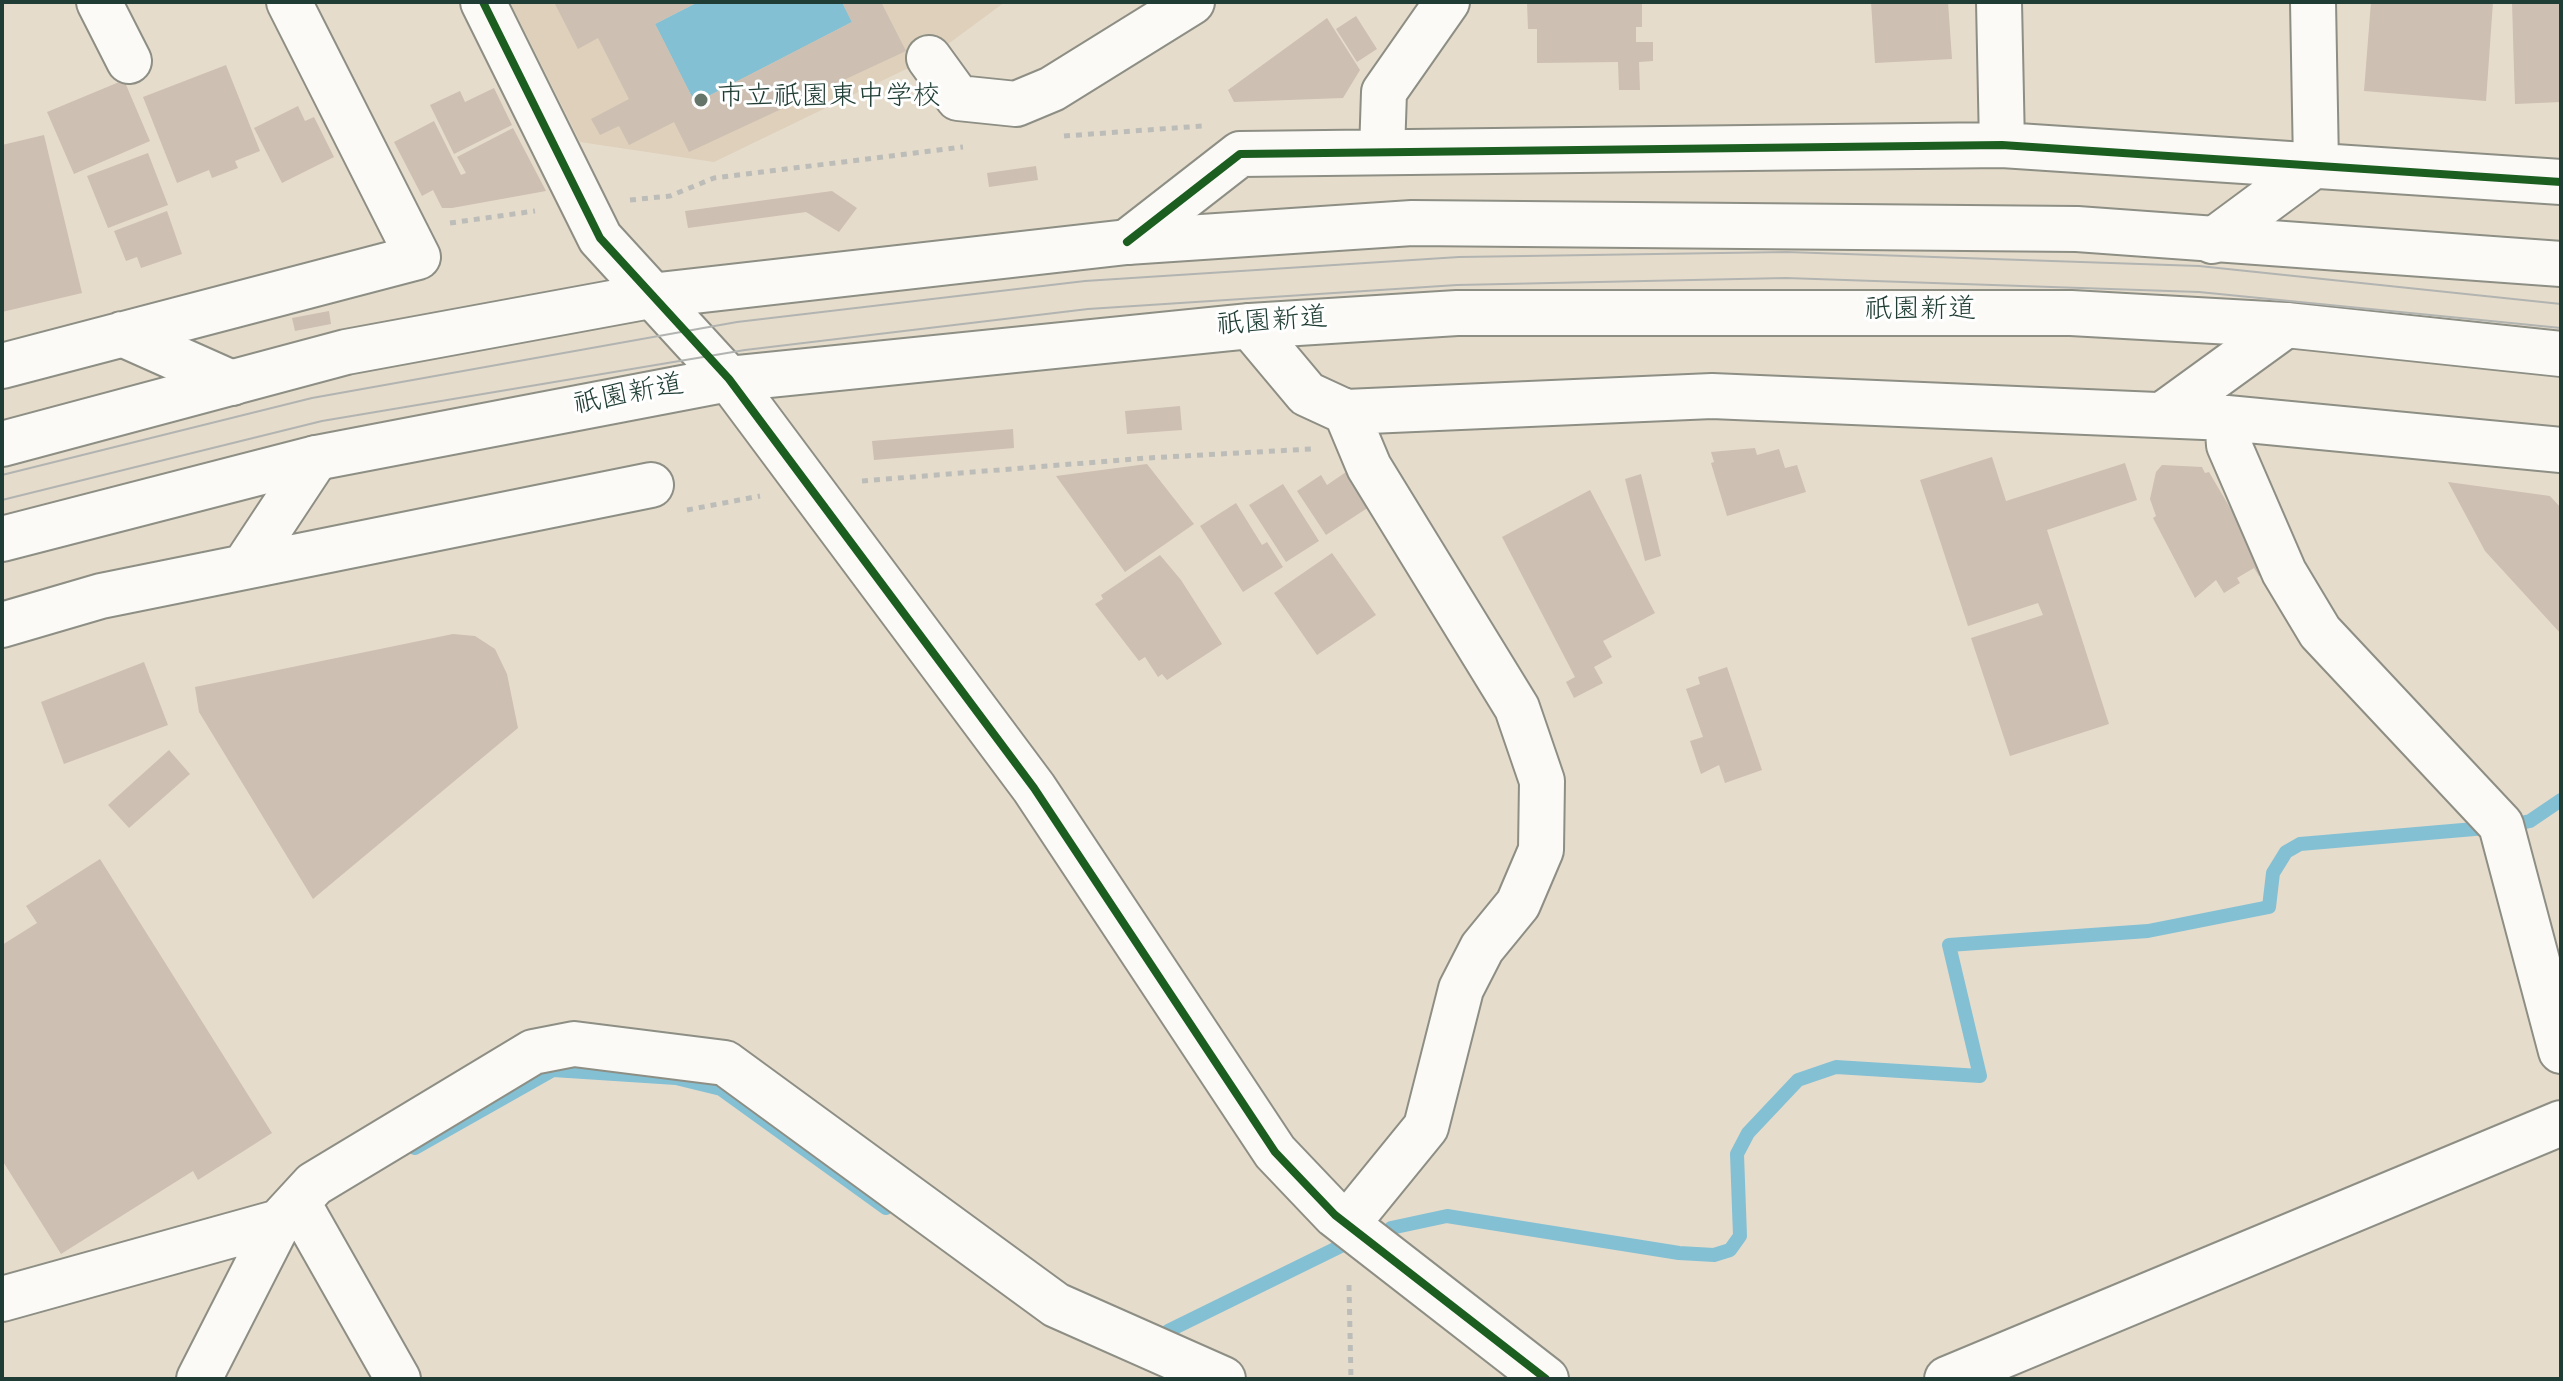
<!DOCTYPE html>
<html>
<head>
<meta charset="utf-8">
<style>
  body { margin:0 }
  #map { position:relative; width:2563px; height:1381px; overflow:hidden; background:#e6dccc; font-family:Dekko,sans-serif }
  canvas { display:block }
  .frame { position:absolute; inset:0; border:4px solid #1f3d34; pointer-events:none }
</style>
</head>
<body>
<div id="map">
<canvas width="2563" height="1381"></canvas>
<div class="frame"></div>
</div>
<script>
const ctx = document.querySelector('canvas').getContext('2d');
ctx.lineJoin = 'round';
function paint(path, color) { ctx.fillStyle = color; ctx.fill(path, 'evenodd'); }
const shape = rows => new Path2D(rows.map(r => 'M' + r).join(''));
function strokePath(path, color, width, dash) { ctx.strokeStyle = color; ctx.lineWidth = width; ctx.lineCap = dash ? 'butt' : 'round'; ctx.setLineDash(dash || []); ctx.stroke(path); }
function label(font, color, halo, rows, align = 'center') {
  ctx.font = font + ' Dekko,"Klee One",sans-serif'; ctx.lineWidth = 6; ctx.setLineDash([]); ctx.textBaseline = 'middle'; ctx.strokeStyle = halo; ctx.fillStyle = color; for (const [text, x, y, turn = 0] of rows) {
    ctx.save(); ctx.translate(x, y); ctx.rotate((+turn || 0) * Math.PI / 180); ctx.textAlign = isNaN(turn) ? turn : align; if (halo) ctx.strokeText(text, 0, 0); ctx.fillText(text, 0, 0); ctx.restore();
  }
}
paint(shape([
  [510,2,1005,2,929,58,714,162,580,142]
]), '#ded0ba');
paint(shape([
  [698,2,842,2,852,22,695,103,655,24]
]), '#84c0d4');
strokePath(shape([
  [2512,825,2530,821,2561,800],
  [415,1148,553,1070,676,1078,721,1089,886,1208],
  [1391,1228,1447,1216,1679,1253,1714,1255,1730,1250,1740,1236,1737,1154,1748,1133,1798,1080,1836,1067,1980,1076,1949,945,2148,931,2269,907,2273,873,2286,852,2300,844,2486,828],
  [1168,1331,1341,1246]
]), '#84c0d4', 14);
paint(shape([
  [554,2,698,2,655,24,695,103,852,22,842,2,881,2,906,51,689,152,674,122,629,145,619,126,600,135,591,119,629,99,598,38,578,49],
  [1527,2,1642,2,1642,27,1636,27,1636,42,1653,42,1653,61,1639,62,1640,90,1619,90,1618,62,1537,63,1537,29,1528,29],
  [1871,2,1948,2,1952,59,1875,63],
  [2371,2,2493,2,2486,101,2364,91],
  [2512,2,2561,2,2561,102,2515,104],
  [1356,16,1377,49,1357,62,1336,29],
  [1327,18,1360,70,1343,98,1234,102,1228,90],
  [226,65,260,151,235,161,238,168,212,178,209,170,177,183,143,97],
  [124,80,150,141,74,174,47,112],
  [494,88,512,125,454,154,430,105,460,91,465,102],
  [298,106,305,121,314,117,334,157,282,183,254,128],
  [434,121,461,175,466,173,457,157,513,128,546,191,452,208,442,208,433,190,422,196,394,142],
  [44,135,82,293,2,312,2,145],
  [148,153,168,205,108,228,87,176],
  [1036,166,1038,180,989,187,987,173],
  [832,191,857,208,839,232,806,212,688,228,685,211],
  [167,211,182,254,141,268,137,257,126,261,114,231],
  [329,311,331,324,295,331,292,318],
  [1180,406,1182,430,1127,434,1125,411],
  [1013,429,1014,448,874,460,872,441],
  [1755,448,1757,455,1779,449,1785,468,1797,465,1806,492,1727,516,1711,463,1714,462,1711,452],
  [1992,457,2006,501,2125,463,2137,500,2047,530,2109,724,2010,756,1971,638,2043,615,2038,603,1968,626,1920,480],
  [1147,464,1194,524,1125,572,1056,476],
  [2162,465,2202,467,2205,473,2209,472,2267,571,2259,576,2254,568,2237,578,2240,583,2224,593,2216,580,2195,598,2153,518,2156,516,2150,499,2156,472],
  [1346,472,1369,507,1326,535,1297,491,1321,475,1327,485],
  [1641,474,1661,556,1645,561,1625,479],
  [2448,482,2550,496,2561,508,2561,634,2485,551],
  [1283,484,1319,541,1286,562,1249,505],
  [1590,490,1655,613,1603,641,1612,657,1594,667,1603,683,1574,698,1566,682,1575,677,1502,537],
  [1236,503,1262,545,1267,542,1283,567,1243,592,1200,526],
  [1332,553,1376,615,1317,655,1274,593],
  [1160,555,1181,580,1222,644,1167,680,1162,674,1158,677,1145,657,1139,661,1095,604,1103,599,1101,595],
  [453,634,475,636,495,649,507,674,518,728,313,899,199,712,195,687],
  [144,662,168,725,64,764,41,702],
  [1727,667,1762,770,1725,783,1719,765,1701,774,1690,741,1703,737,1686,689,1700,684,1698,677],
  [169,750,190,774,129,828,108,805],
  [100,859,272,1133,198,1180,193,1171,61,1254,2,1160,2,945,37,923,26,906]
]), '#cdbfb2');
const minor = shape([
  [99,2,129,61],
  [483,2,600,238,729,379,1034,788,1275,1152,1335,1215,1546,1379],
  [1999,2,2002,145],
  [929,58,958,98,1016,104,1052,89,1192,2],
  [1382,152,1384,92,1447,2],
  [2212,241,2316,164,2313,2],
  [1127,242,1240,154,2002,145,2561,182],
  [1250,326,1307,394,1346,412,1712,396,2227,418,2561,450],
  [122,334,232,383],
  [2,366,418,257,289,2],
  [1346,412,1369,467,1517,708,1542,781,1541,850,1518,904,1482,948,1461,989,1426,1127,1347,1224],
  [2162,415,2286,325],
  [2227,418,2229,445,2284,572,2320,632,2501,825,2561,1051],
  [244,567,316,458],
  [2,625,101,596,651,485],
  [2,1299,279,1222,301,1208,398,1379],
  [199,1379,279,1222,314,1184,533,1052,574,1044,725,1063,1056,1305,1223,1379],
  [1947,1379,2561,1123]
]);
const highway = shape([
  [2,444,346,352,650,296,1127,242,1412,223,2077,229,2561,264],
  [2,539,316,458,729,379,1250,326,1457,313,2071,313,2286,325,2561,354]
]);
strokePath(minor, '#8d8e84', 48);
strokePath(highway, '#8d8e84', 48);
strokePath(shape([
  [1064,136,1202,126],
  [630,200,670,196,714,178,963,147],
  [450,223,535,211],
  [862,481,1147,458,1311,449],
  [687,510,760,496],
  [1349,1285,1351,1379]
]), '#bcbdb9', 5, [6, 6]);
strokePath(minor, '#fbfaf7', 44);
strokePath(highway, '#fbfaf7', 44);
strokePath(shape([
  [2,475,312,398,737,322,1085,281,1459,257,1787,252,2199,266,2561,304],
  [2,500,322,421,745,350,1088,309,1457,285,1786,278,2199,292,2561,328]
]), '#b2b4b1', 2);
strokePath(shape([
  [483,2,600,238,729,379,1034,788,1275,1152,1335,1215,1546,1379],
  [1127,242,1240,154,2002,145,2561,182]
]), '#1b5e20', 8);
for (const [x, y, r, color] of [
  [701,100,8,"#657569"]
]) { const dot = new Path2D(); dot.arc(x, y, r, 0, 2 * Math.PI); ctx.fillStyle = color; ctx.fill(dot); strokePath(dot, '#fff', 3); }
label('28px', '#1f3d34', '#fff', [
  ["市立祇園東中学校",717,100]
], 'left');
label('28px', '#1f3d34', '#fff', [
  ["祇園新道",1920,313],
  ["祇園新道",1272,325,-4],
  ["祇園新道",629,398,-11]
]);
</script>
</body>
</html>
